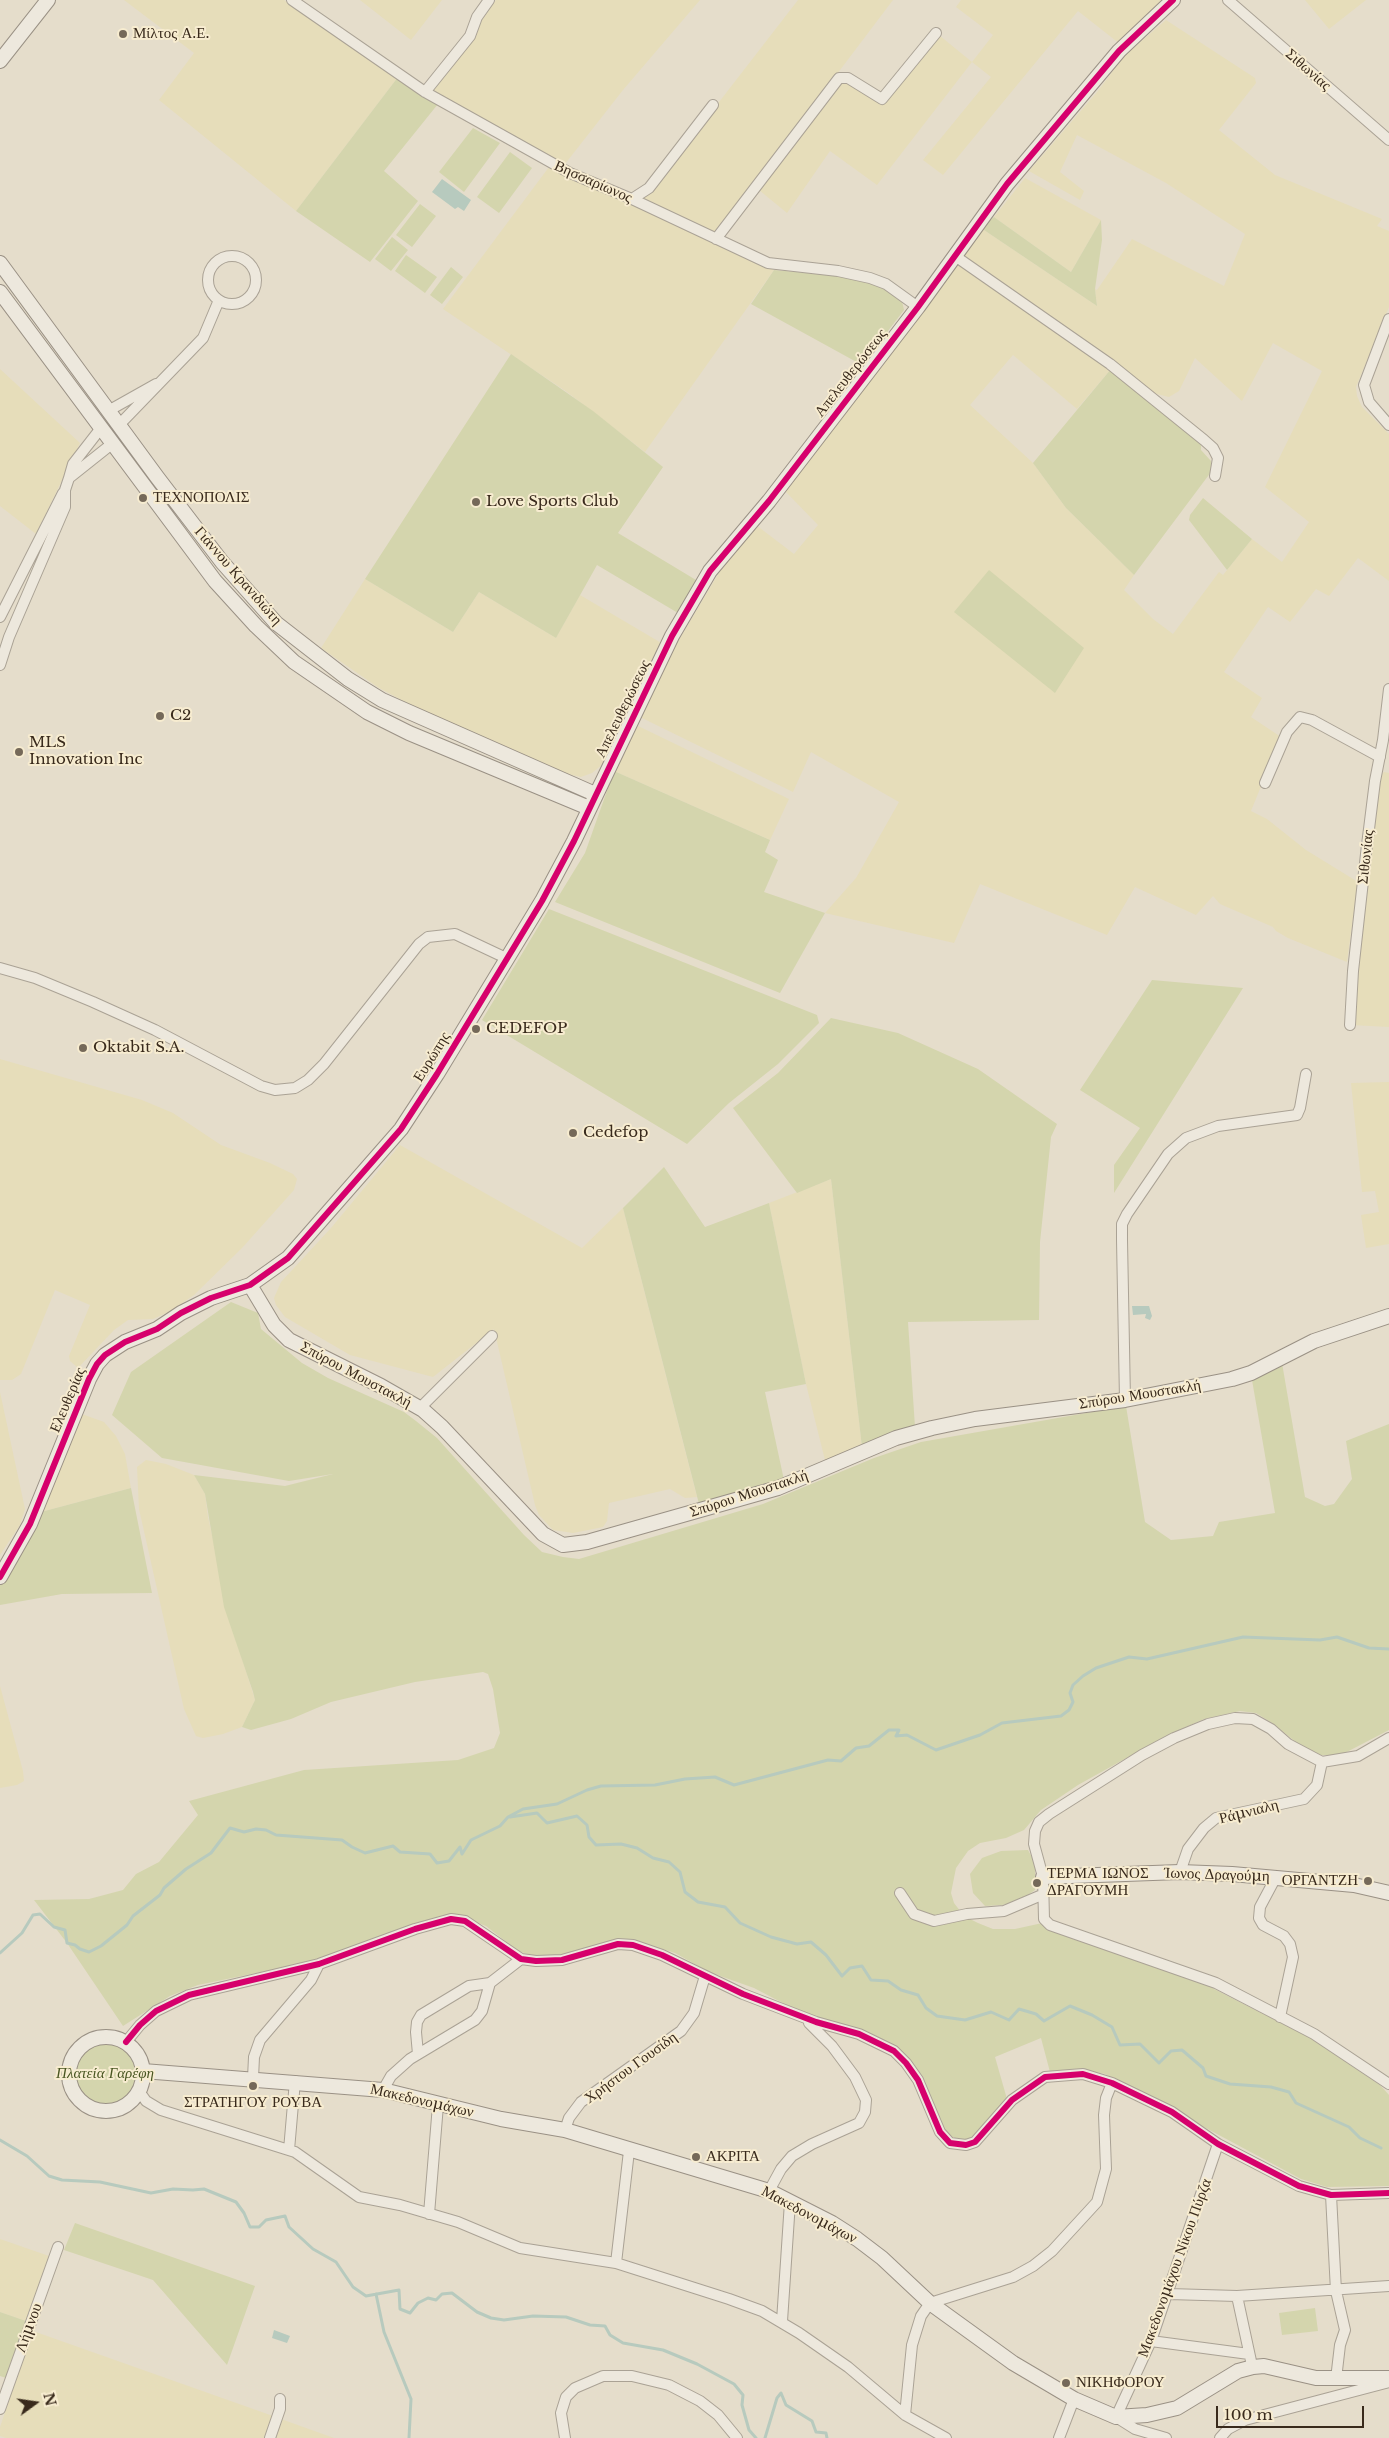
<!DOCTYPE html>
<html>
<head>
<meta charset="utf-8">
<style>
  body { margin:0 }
  #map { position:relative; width:1389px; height:2438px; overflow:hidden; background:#e5ddcb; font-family:"Libre Baskerville",serif }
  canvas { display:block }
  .north { position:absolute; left:10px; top:2378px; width:50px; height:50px; -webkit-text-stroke:4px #f7ecd0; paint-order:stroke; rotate:76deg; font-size:14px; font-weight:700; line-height:20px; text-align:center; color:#392a1c }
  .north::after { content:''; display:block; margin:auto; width:18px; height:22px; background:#392a1c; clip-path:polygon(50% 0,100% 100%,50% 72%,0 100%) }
  .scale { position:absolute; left:1216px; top:2406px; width:148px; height:22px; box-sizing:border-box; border:2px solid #392a1c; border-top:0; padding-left:6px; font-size:15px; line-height:18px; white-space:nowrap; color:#392a1c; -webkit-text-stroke:4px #f7ecd0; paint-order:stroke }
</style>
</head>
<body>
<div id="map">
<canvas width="1389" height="2438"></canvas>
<div class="north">N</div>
<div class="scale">100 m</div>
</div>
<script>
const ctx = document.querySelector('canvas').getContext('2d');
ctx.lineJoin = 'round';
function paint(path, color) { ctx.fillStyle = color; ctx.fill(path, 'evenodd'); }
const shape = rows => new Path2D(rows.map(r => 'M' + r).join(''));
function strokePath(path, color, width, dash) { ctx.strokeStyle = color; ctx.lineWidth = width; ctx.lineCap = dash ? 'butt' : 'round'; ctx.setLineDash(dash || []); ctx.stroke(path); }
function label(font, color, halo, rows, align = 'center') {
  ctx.font = font + ' "Libre Baskerville",serif'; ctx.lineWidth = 4; ctx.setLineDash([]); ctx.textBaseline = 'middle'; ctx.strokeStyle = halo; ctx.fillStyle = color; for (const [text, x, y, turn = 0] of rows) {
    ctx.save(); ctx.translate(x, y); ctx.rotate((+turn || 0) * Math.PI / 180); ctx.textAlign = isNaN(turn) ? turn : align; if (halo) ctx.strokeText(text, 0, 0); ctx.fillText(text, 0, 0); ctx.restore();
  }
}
paint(shape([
  [124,0,284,0,398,77,296,211,159,100,194,53],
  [360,0,442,0,411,40],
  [496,0,700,0,623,90,565,164,431,91],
  [798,0,893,0,716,234,641,197,651,190],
  [961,0,1166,0,1120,44,1078,11,943,175,923,160,991,77,972,62,877,185,830,151,787,213,759,190,843,80,878,102,934,31,972,62,993,35,956,7],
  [1305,0,1366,0,1329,29],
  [1166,20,1255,78,1256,83,1219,130,1275,175,1382,219,1377,226,1389,231,1389,307,1356,387,1357,396,1362,407,1389,434,1389,581,1358,558,1329,596,1316,589,1290,622,1268,607,1224,672,1262,698,1251,717,1281,737,1251,811,1267,819,1306,850,1358,882,1347,962,1288,938,1276,931,1273,927,1220,904,1213,896,1196,915,1135,887,1107,935,980,884,954,943,825,913,856,878,899,802,811,752,793,792,640,717,661,670,723,566,756,525,794,554,818,525,786,492,850,401,954,268,958,265,964,266,1111,369,1077,409,1013,355,970,405,1033,463,1066,508,1134,575,1124,590,1153,619,1173,634,1219,572,1223,575,1252,539,1282,562,1309,522,1265,487,1322,371,1273,343,1242,401,1195,358,1179,391,1169,397,1149,392,1088,345,962,255,981,228,1097,306,1095,289,1097,290,1132,239,1224,286,1245,234,1166,183,1077,135,1060,172,1084,191,1080,200,1029,171,1098,91,1124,56],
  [549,167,774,270,645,452,567,392,443,309],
  [1025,178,1101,220,1071,272,994,217],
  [0,369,80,443,36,534,0,506],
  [365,579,453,632,479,592,556,638,580,595,663,644,609,759,592,773,581,777,568,774,413,706,379,688,321,648],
  [634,724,789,799,770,840,614,771],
  [1384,772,1389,773,1389,1027,1351,1025,1379,776],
  [0,1059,142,1100,173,1113,221,1145,270,1163,293,1174,297,1179,294,1190,242,1248,194,1295,171,1311,153,1319,128,1320,114,1330,78,1368,70,1361,69,1356,90,1305,55,1290,21,1374,12,1380,0,1380],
  [1389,1082,1389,1244,1366,1248,1361,1215,1379,1212,1375,1191,1362,1192,1351,1083],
  [400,1145,582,1248,623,1208,697,1497,685,1498,670,1489,609,1503,607,1521,603,1527,573,1533,553,1530,539,1515,535,1505,494,1329,433,1377,350,1355,285,1317,276,1305,274,1298,281,1282,331,1228],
  [831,1179,862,1447,826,1464,806,1384,769,1203],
  [0,1392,25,1509,20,1525,0,1555],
  [79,1413,104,1422,116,1436,125,1454,131,1488,41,1512],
  [146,1460,166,1464,194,1475,205,1494,208,1517,233,1630,255,1700,242,1727,223,1734,203,1738,196,1736,184,1709,139,1509,137,1467],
  [0,1686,23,1771,24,1781,17,1785,0,1788],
  [0,2239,49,2256,26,2321,0,2312],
  [33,2331,273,2416,265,2438,6,2438,0,2436,0,2427],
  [281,2419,334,2438,275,2438]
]), '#e6ddba');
paint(shape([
  [398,77,438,104,384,171,418,201,370,262,296,211],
  [473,128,500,143,464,192,439,172],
  [510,152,532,168,499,213,477,197],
  [420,204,436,216,412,247,396,235],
  [994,217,1071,272,1101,220,1102,240,1095,289,1097,306,981,228],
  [392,237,408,250,391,271,375,259],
  [406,255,437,277,425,293,395,271],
  [451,267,463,277,442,304,430,295],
  [774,270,853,277,890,289,901,297,904,310,862,365,751,304],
  [511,354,593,411,663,467,618,533,696,580,678,613,597,565,556,638,479,592,453,632,365,579],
  [1111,369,1201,440,1201,450,1211,461,1211,472,1134,575,1066,508,1033,463],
  [1203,498,1252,539,1227,570,1189,520,1190,515],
  [989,570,1084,648,1055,693,954,612],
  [614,771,770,840,765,852,778,860,764,892,825,913,780,993,555,902,585,853],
  [549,909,817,1015,819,1023,778,1064,729,1103,687,1144,482,1020],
  [1152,980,1243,988,1114,1193,1114,1165,1140,1128,1080,1090],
  [831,1018,898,1033,978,1069,1057,1124,1051,1137,1040,1242,1039,1320,908,1322,915,1427,862,1447,831,1179,797,1193,733,1108,778,1073],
  [664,1167,705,1227,769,1203,806,1384,765,1392,784,1480,699,1504,623,1208],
  [231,1302,258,1313,261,1329,302,1363,328,1378,404,1412,416,1421,437,1438,524,1535,542,1552,563,1557,579,1559,763,1504,874,1458,921,1442,1126,1406,1145,1522,1171,1540,1213,1536,1219,1522,1275,1513,1252,1380,1282,1363,1305,1497,1325,1506,1334,1504,1352,1479,1346,1441,1389,1424,1389,1730,1341,1755,1319,1755,1302,1747,1272,1723,1256,1713,1240,1711,1204,1719,1166,1736,1078,1785,1041,1810,1024,1830,1006,1838,980,1843,968,1851,956,1868,951,1893,954,1903,964,1916,978,1923,993,1929,1015,1929,1047,1922,1185,1974,1263,2014,1285,2022,1327,2049,1380,2085,1389,2095,1389,2186,1327,2187,1301,2179,1105,2074,1082,2069,1050,2072,1041,2038,995,2057,1007,2099,975,2136,963,2141,954,2138,946,2132,917,2072,907,2056,888,2042,872,2034,800,2012,754,1988,709,1972,675,1953,643,1943,556,1958,533,1956,518,1951,486,1926,460,1916,300,1964,198,1985,170,1996,123,2026,67,1943,34,1900,89,1899,123,1890,136,1874,159,1862,198,1815,189,1801,304,1770,458,1760,494,1748,500,1733,493,1689,488,1674,483,1672,415,1682,331,1702,291,1719,251,1730,242,1727,255,1700,253,1692,224,1607,205,1494,194,1475,285,1486,333,1474,289,1481,162,1458,112,1415,131,1372],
  [131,1488,152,1593,62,1594,0,1605,0,1584,41,1512],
  [1028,1850,1035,1863,1035,1890,1019,1901,1002,1905,985,1906,973,1893,970,1874,982,1858,1001,1851],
  '72 2074a33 33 0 1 1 66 0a33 33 0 1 1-66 0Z',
  [75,2223,255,2286,227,2365,153,2280,64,2250],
  [1315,2308,1318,2331,1282,2335,1279,2313],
  [0,2312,26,2321,6,2378,0,2376]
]), '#d4d5ad');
paint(shape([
  [442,179,471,200,464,211,458,207,455,209,432,192],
  [1132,1306,1149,1306,1152,1316,1150,1320,1145,1318,1146,1314,1133,1315],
  [274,2330,290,2336,287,2343,272,2338]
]), '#b7cabe');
strokePath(shape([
  [510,1817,537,1813,547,1823,577,1816,587,1825,589,1837,596,1845,621,1844,637,1848,653,1858,669,1862,680,1872,685,1892,698,1902,725,1907,740,1923,771,1937,797,1944,811,1942,826,1955,842,1976,850,1968,862,1966,871,1980,888,1981,901,1990,918,1995,926,2008,937,2016,965,2020,991,2012,1009,2020,1019,2009,1036,2014,1044,2021,1070,2006,1092,2015,1112,2027,1120,2045,1140,2044,1159,2063,1171,2051,1182,2050,1203,2068,1206,2076,1230,2084,1271,2087,1289,2092,1296,2103,1349,2127,1360,2138,1381,2148],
  [0,1953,22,1933,33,1915,40,1914,54,1927,65,1930,67,1943,75,1945,80,1949,89,1952,101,1946,127,1925,133,1916,160,1895,164,1888,186,1869,211,1853,230,1828,244,1832,256,1829,266,1830,276,1835,342,1840,352,1847,365,1853,393,1846,400,1852,430,1854,437,1863,449,1861,460,1847,462,1854,471,1840,500,1826,508,1817,523,1809,557,1804,587,1790,601,1786,655,1785,685,1779,715,1777,734,1785,828,1760,841,1761,856,1748,869,1746,889,1730,899,1730,896,1736,907,1735,936,1750,980,1735,1002,1723,1061,1716,1069,1710,1073,1702,1070,1693,1073,1685,1083,1676,1096,1668,1129,1657,1147,1659,1243,1637,1320,1640,1337,1637,1369,1648,1389,1649],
  [0,2140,27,2156,49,2176,62,2180,100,2182,151,2193,173,2189,193,2190,204,2189,236,2202,244,2213,250,2227,259,2227,266,2220,285,2216,289,2227,313,2249,336,2262,353,2287,366,2296,399,2290,400,2309,410,2313,418,2303,428,2298,436,2300,442,2294,452,2293,477,2312,491,2318,504,2320,533,2316,566,2317,590,2325,605,2326,610,2335,623,2343,663,2350,697,2364,734,2384,743,2395,742,2405,749,2430,756,2438],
  [376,2294,384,2332,411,2399,409,2438],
  [765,2438,777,2398,781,2393,786,2405,812,2421,816,2432,826,2433,827,2438]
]), '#b7cabe', 3);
const street = shape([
  [292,0,425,92,570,173,632,199,768,263,838,271,870,278,886,284,918,307],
  [1228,0,1389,140],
  [425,92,470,36,477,17,489,0],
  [632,199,649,188,713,105],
  [716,239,839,78,848,78,882,99,936,33],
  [955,256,1110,364,1204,440,1213,448,1218,458,1215,476],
  '208 280a24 24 0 1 1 48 0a24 24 0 1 1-48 0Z',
  [1389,319,1364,385,1369,402,1389,425],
  [108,411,156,384],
  [119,425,203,338,219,300],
  [69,478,73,464,101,428],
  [0,617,63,493],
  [0,665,9,637,65,507,65,490,69,478,113,443],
  [1265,783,1287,732,1300,717,1312,720,1380,757],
  [0,968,35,978,93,1002,155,1030,261,1086,275,1090,295,1088,308,1080,324,1064,419,944,428,937,455,934,506,958],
  [1350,1025,1353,971,1367,845,1375,781,1383,740,1389,689],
  [1125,1400,1122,1240,1122,1224,1127,1214,1168,1154,1186,1138,1218,1126,1297,1115,1300,1108,1306,1074],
  [420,1408,492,1336],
  [1389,1738,1358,1756,1322,1762,1288,1744,1271,1729,1253,1719,1235,1718,1208,1724,1174,1738,1142,1755,1049,1814,1039,1822,1035,1831,1034,1844,1043,1877,1044,1919,1050,1925,1216,1983,1314,2034,1389,2084],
  [1180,1872,1188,1849,1204,1828,1216,1818,1304,1799,1317,1785,1322,1762],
  [1276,1877,1260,1907,1259,1918,1263,1925,1284,1936,1290,1944,1293,1957,1280,2017],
  [900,1893,914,1914,934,1921,967,1914,1004,1911,1044,1894],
  [126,2042,140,2025,156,2011,189,1995,319,1964,415,1929,451,1919,465,1921,521,1959,536,1961,562,1960,618,1944,633,1945,662,1955,743,1994,816,2022,859,2034,894,2051,906,2063,918,2080,940,2132,950,2143,966,2145,975,2142,1012,2100,1045,2077,1083,2074,1112,2083,1172,2112,1218,2144,1299,2186,1331,2195,1389,2193],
  [418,2054,416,2032,417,2022,421,2015,469,1986,490,1983],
  [253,2078,254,2057,260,2040,311,1980,319,1964],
  [383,2090,391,2076,410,2059,475,2020,482,2011,490,1983,521,1959],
  [139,2091,146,2101,161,2110,295,2152,359,2197,400,2205,458,2222,520,2248,616,2263,729,2299,762,2311,799,2333,848,2367,905,2415,946,2438],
  [565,2130,569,2118,581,2102,681,2031,694,2013,705,1976],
  [289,2150,295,2081],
  [769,2191,781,2169,792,2156,812,2144,859,2123,865,2112,866,2100,855,2077,832,2046,809,2023],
  [1331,2195,1336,2291,1345,2330,1340,2345,1336,2379],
  [429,2214,438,2105],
  [616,2263,629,2151],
  [1169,2294,1237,2296,1389,2286],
  [1237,2296,1251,2361],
  [782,2321,790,2202],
  [1151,2341,1249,2354],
  [0,2409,58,2247],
  [905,2415,912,2345,921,2316,930,2303,1013,2277,1033,2266,1052,2251,1097,2202,1106,2169,1104,2115,1106,2098,1112,2083],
  [270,2438,280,2409,280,2399],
  [565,2438,561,2413,566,2397,575,2388,603,2376,632,2376,669,2385,700,2401,718,2415,737,2438],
  [1059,2438,1074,2399],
  [1166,2438,1135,2429,1116,2417,1151,2341,1218,2144],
  [1220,2438,1228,2429,1245,2420,1389,2382]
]);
const secondary = shape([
  [0,61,48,0],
  [0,263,157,477,222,562,276,623,348,679,382,700,595,794],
  [0,292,215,581,256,626,294,662,367,712,409,733,589,808],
  [250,1285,274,1325,289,1340,381,1386,423,1410,442,1427,543,1534,563,1545,587,1542,778,1488,896,1438,932,1428,975,1419,1125,1400,1232,1379,1251,1373,1314,1341,1389,1316],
  [0,1577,30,1524,89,1379,97,1364,105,1355,125,1342,157,1329,181,1313,211,1298,250,1285,288,1258,401,1129,437,1074,542,901,574,841,672,636,710,571,769,501,918,307,1007,184,1119,51,1173,0],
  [1043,1877,1180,1872,1232,1874,1354,1885,1389,1893],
  '69 2074a37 37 0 1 1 74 0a37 37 0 1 1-74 0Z',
  [143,2071,383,2090,501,2119,565,2130,769,2191,832,2223,857,2239,882,2258,930,2303,1013,2363,1074,2399,1116,2417,1147,2415,1177,2408,1238,2371,1253,2367,1264,2366,1316,2378,1389,2378]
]);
strokePath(street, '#aaa295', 12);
strokePath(secondary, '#9a9185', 16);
strokePath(street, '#ede8dd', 10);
strokePath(secondary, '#ede8dd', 14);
strokePath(shape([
  [0,1577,30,1524,89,1379,97,1364,105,1355,125,1342,157,1329,181,1313,211,1298,250,1285,288,1258,401,1129,437,1074,542,901,574,841,672,636,710,571,769,501,918,307,1007,184,1119,51,1173,0],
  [126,2042,140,2025,156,2011,189,1995,319,1964,415,1929,451,1919,465,1921,521,1959,536,1961,562,1960,618,1944,633,1945,662,1955,743,1994,816,2022,859,2034,894,2051,906,2063,918,2080,940,2132,950,2143,966,2145,975,2142,1012,2100,1045,2077,1083,2074,1112,2083,1172,2112,1218,2144,1299,2186,1331,2195,1389,2193]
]), '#d6006c', 6);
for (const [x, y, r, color] of [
  [123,34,5,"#756959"],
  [143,498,5,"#756959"],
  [476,502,5,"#756959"],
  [160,716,5,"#756959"],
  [19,752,5,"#756959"],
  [476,1029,5,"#756959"],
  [83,1048,5,"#756959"],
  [573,1133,5,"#756959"],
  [1368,1881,5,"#756959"],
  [1037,1883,5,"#756959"],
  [253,2086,5,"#756959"],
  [696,2157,5,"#756959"],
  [1066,2383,5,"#756959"]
]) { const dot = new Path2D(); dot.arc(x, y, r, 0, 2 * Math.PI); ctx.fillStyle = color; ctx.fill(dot); strokePath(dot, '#f7ecd0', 2); }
label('15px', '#392a1c', '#f7ecd0', [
  ["Μίλτος Α.Ε.",133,34],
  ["ΤΕΧΝΟΠΟΛΙΣ",153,498],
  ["Love Sports Club",486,502],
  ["C2",170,716],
  ["MLS",29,743],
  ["Innovation Inc",29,760],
  ["CEDEFOP",486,1029],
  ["Oktabit S.A.",93,1048],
  ["Cedefop",583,1133],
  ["ΤΕΡΜΑ ΙΩΝΟΣ",1047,1874],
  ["ΔΡΑΓΟΥΜΗ",1047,1891],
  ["ΟΡΓΑΝΤΖΗ",1358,1881,"right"],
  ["ΣΤΡΑΤΗΓΟΥ ΡΟΥΒΑ",253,2103,"center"],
  ["ΑΚΡΙΤΑ",706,2157],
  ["ΝΙΚΗΦΟΡΟΥ",1076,2383]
], 'left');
label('15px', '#392a1c', '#f7ecd0', [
  ["Σιθωνίας",1308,70,41],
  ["Βησσαρίωνος",593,182,24],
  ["Απελευθερώσεως",851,373,-52],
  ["Γιάννου Κρανιδιώτη",238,576,49],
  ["Απελευθερώσεως",623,709,-64],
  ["Σιθωνίας",1366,857,-84],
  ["Ευρώπης",432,1057,-58],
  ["Σπύρου Μουστακλή",356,1375,28],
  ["Σπύρου Μουστακλή",1140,1395,-9],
  ["Ελευθερίας",68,1400,-67],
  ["Σπύρου Μουστακλή",749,1494,-18],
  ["Ράμνιαλη",1249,1812,-14],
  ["Ίωνος Δραγούμη",1217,1875,2],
  ["Χρήστου Γουσίδη",631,2068,-36],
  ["Μακεδονομάχων",422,2101,13],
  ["Μακεδονομάχων",809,2215,28],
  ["Μακεδονομάχου Νίκου Πύρζα",1175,2268,-70],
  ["Λήμνου",29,2328,-70]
]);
label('italic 15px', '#495622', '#f7ecd0', [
  ["Πλατεία Γαρέφη",105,2074]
]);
</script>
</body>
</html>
